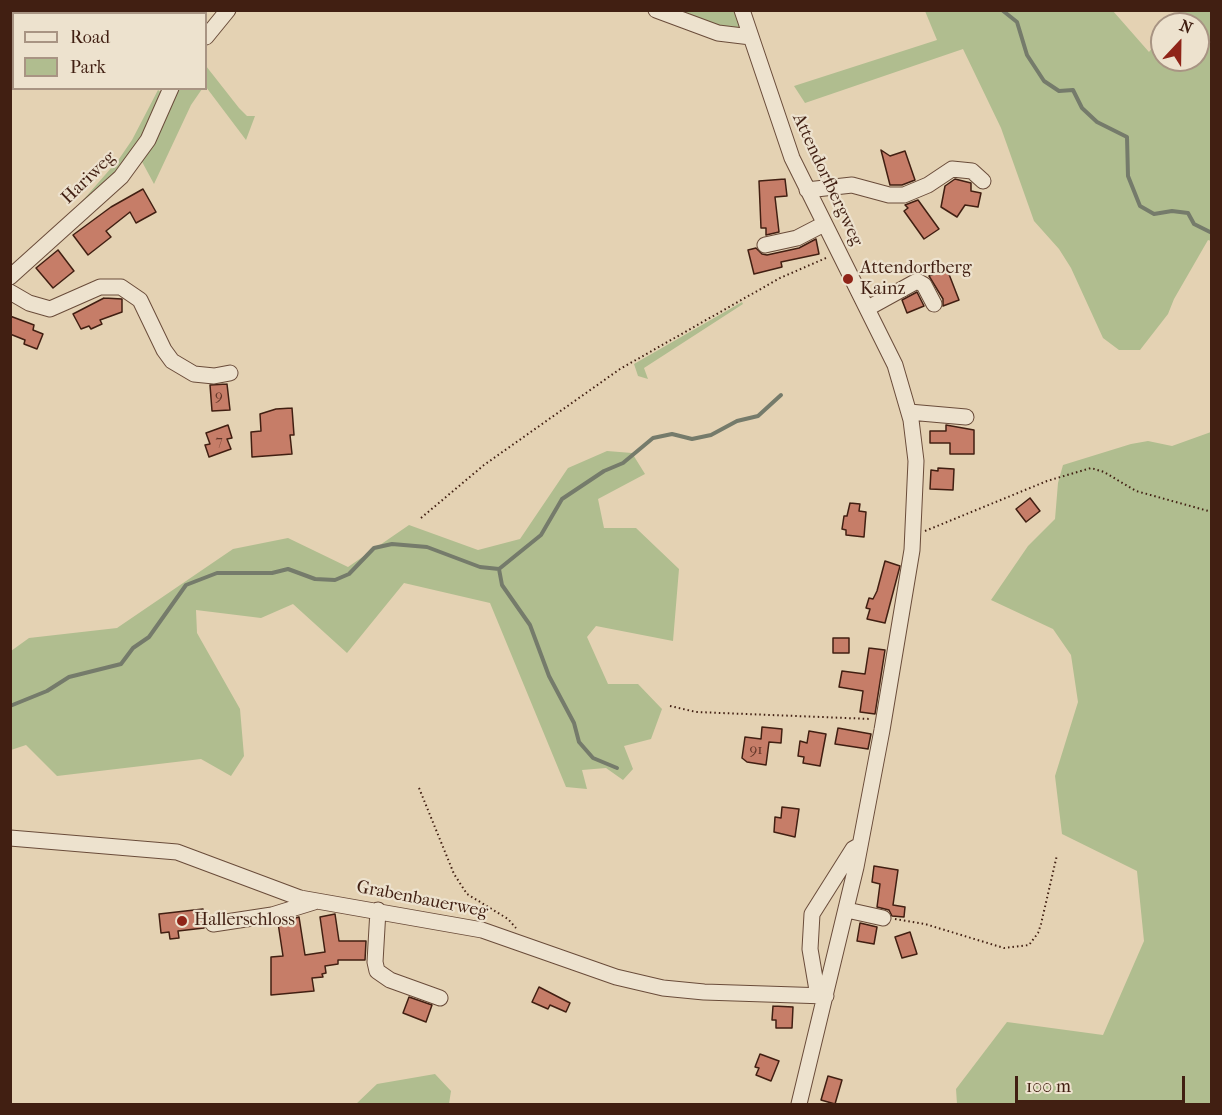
<!DOCTYPE html>
<html>
<head>
<meta charset="utf-8">
<style>
  body { margin:0 }
  #map { position:relative; width:1222px; height:1115px; overflow:hidden; background:#e4d2b3; font-family:"IM FELL French Canon",serif }
  canvas { display:block }
  .frame { position:absolute; inset:0; border:12px solid #411f12; pointer-events:none }
  .legend { position:absolute; left:12px; top:12px; width:195px; height:78px; box-sizing:border-box; background:#ede2ce; border:2px solid #a89483; margin:0; padding:8px 10px; list-style:none; font-size:18px; color:#411f12 }
  .legend li { display:flex; align-items:center; gap:12px; height:30px }
  .legend b { width:30px; border:2px solid #a89483 }
  .north { position:absolute; left:1150px; top:12px; width:60px; height:60px; box-sizing:border-box; background:#ede2ce; border:2px solid #a89483; border-radius:50%; rotate:22deg; font-size:16px; font-weight:700; line-height:24px; text-align:center; color:#411f12 }
  .north::after { content:''; display:block; margin:auto; width:21px; height:27px; background:#8f2418; clip-path:polygon(50% 0,100% 100%,50% 72%,0 100%) }
  .scale { position:absolute; left:1015px; top:1076px; width:170px; height:27px; box-sizing:border-box; border:3px solid #411f12; border-top:0; padding-left:8px; font-size:18px; line-height:21px; white-space:nowrap; color:#411f12; -webkit-text-stroke:4px #ede2ce; paint-order:stroke }
</style>
</head>
<body>
<div id="map">
<canvas width="1222" height="1115"></canvas>
<div class="frame"></div>
<ul class="legend">
<li><b style="height:8px;background:#ede2ce"></b>Road</li>
<li><b style="height:16px;background:#b0bd8f"></b>Park</li>
</ul>
<div class="north">N</div>
<div class="scale">100 m</div>
</div>
<script>
const ctx = document.querySelector('canvas').getContext('2d');
ctx.lineJoin = 'round';
function paint(path, color) { ctx.fillStyle = color; ctx.fill(path, 'evenodd'); }
const shape = rows => new Path2D(rows.map(r => 'M' + r).join(''));
function strokePath(path, color, width, dash) { ctx.strokeStyle = color; ctx.lineWidth = width; ctx.lineCap = dash ? 'butt' : 'round'; ctx.setLineDash(dash || []); ctx.stroke(path); }
function label(font, color, halo, rows, align = 'center') {
  ctx.font = font + ' "IM FELL French Canon",serif'; ctx.lineWidth = 4.5; ctx.setLineDash([]); ctx.textBaseline = 'middle'; ctx.strokeStyle = halo; ctx.fillStyle = color; for (const [text, x, y, turn = 0] of rows) {
    ctx.save(); ctx.translate(x, y); ctx.rotate((+turn || 0) * Math.PI / 180); ctx.textAlign = isNaN(turn) ? turn : align; if (halo) ctx.strokeText(text, 0, 0); ctx.fillText(text, 0, 0); ctx.restore();
  }
}
paint(shape([
  [659,11,735,11,740,27,737,32],
  [925,11,1113,11,1149,52,1162,35,1162,60,1198,60,1198,24,1170,24,1180,11,1211,11,1211,241,1208,240,1174,299,1168,314,1140,350,1119,350,1103,338,1071,268,1059,249,1034,221,1001,128,963,49,805,103,794,86,937,40],
  [206,66,239,108,247,116,255,116,246,140,206,87],
  [175,89,202,89,191,105,154,184,140,158],
  [158,90,165,95,138,150,56,231,119,159,132,140],
  [742,302,743,304,644,368,648,379,638,376,634,364],
  [1211,432,1211,1104,957,1104,956,1089,1007,1022,1103,1035,1144,941,1137,871,1062,834,1055,776,1078,702,1071,655,1053,629,991,600,1028,546,1055,519,1058,483,1063,465,1131,444,1148,441,1172,446],
  [607,451,632,453,645,474,598,499,604,528,636,528,679,569,673,641,596,626,587,637,608,684,638,684,662,709,651,739,624,746,633,769,623,780,606,768,582,770,587,789,566,787,490,603,404,583,347,653,293,604,261,618,196,610,197,633,240,709,244,756,231,776,201,759,57,776,26,745,11,750,11,651,29,638,117,628,233,549,288,538,348,567,409,525,478,550,520,539,568,468],
  [435,1074,451,1091,449,1104,356,1104,377,1084]
]), '#b0bd8f');
strokePath(shape([
  [1002,10,1017,22,1027,55,1044,81,1059,91,1073,90,1082,108,1097,122,1127,137,1128,176,1140,206,1154,214,1172,211,1188,213,1194,224,1212,233],
  [499,569,502,585,530,625,549,676,574,723,579,742,593,758,617,768],
  [10,706,47,691,69,677,121,664,133,648,149,637,186,585,217,573,272,573,288,569,315,579,335,580,349,574,374,548,392,544,427,547,480,567,499,569,541,535,562,499,604,471,623,463,653,438,672,434,692,439,711,435,737,421,758,416,781,395]
]), '#757b6b', 4);
const building = shape([
  [881,150,890,156,905,151,915,180,902,185,890,185,881,150],
  [785,179,787,196,775,197,779,232,766,235,766,228,761,228,759,181,785,179],
  [955,179,971,183,971,191,981,193,978,207,965,205,957,217,941,207,945,186,955,179],
  [143,189,156,212,136,223,130,212,106,231,111,237,88,255,73,235,111,207,143,189],
  [918,200,939,229,924,239,904,211,908,208,905,205,918,200],
  [816,239,819,254,781,262,782,267,754,274,748,250,756,248,762,254,767,255,799,248,816,239],
  [58,250,74,271,53,288,36,268,58,250],
  [947,269,959,300,943,306,943,299,929,276,947,269],
  [917,292,924,306,907,313,902,300,917,292],
  [104,298,122,299,122,312,100,320,102,324,91,329,89,326,81,329,73,314,104,298],
  [10,316,34,325,33,330,43,334,37,349,24,344,25,340,10,334,10,316],
  [227,384,230,410,212,411,210,385,227,384],
  [292,408,294,435,290,435,292,454,252,457,251,432,261,431,260,414,276,409,292,408],
  [228,425,232,438,227,439,231,449,209,457,205,445,210,444,206,433,228,425],
  [946,425,974,430,974,454,950,454,950,443,930,443,930,431,946,431,946,425],
  [938,468,954,469,953,490,930,489,931,470,938,471,938,468],
  [1030,498,1040,511,1026,522,1016,509,1030,498],
  [850,503,860,504,859,511,866,512,864,537,846,535,846,530,842,529,844,516,847,516,850,503],
  [885,561,900,566,885,623,867,619,870,609,866,608,869,598,873,599,877,591,885,561],
  [833,638,849,638,849,653,833,653,833,638],
  [869,648,885,650,875,714,860,712,863,691,839,687,842,671,865,674,869,648],
  [762,727,782,729,781,743,769,742,766,765,747,762,742,758,745,737,761,739,762,727],
  [838,728,871,734,868,749,835,744,838,728],
  [809,731,826,734,820,766,803,763,804,757,798,756,800,741,807,743,809,731],
  [782,807,799,809,795,837,774,832,775,817,781,818,782,807],
  [874,866,898,870,893,905,905,907,904,917,892,916,889,910,877,907,880,884,872,882,874,866],
  [203,909,204,928,178,931,179,938,170,939,169,932,161,933,159,914,203,909],
  [335,914,339,941,366,941,365,960,338,960,338,964,325,966,326,973,322,974,323,977,312,978,314,991,271,995,271,957,283,956,278,923,299,917,305,955,325,952,320,917,335,914],
  [860,923,877,927,874,944,857,941,860,923],
  [910,932,917,954,902,958,895,937,910,932],
  [539,987,570,1003,566,1012,550,1005,548,1009,532,1002,539,987],
  [409,997,432,1005,426,1022,403,1013,409,997],
  [773,1006,793,1007,792,1028,776,1028,776,1020,772,1020,773,1006],
  [760,1054,779,1061,771,1081,756,1075,759,1068,755,1067,760,1054],
  [828,1076,842,1080,835,1104,821,1100,828,1076]
]);
paint(building, '#c67d68');
strokePath(building, '#411f12', 1.5);
const minor = shape([
  [656,10,718,33,751,37],
  [742,10,792,158,895,365,911,420,916,461,912,550,882,730,856,867,799,1104],
  [206,37,228,10],
  [807,190,852,185,889,195,904,195,928,185,952,169,972,171,983,181],
  [765,245,797,238,824,224],
  [10,277,121,177,148,140,171,88],
  [10,292,29,303,50,309,100,287,121,287,140,300,164,350,172,361,194,374,214,376,230,373],
  [868,308,917,281,924,285,934,304],
  [909,412,966,417],
  [10,838,177,852,300,898,482,930,616,977,663,988,704,992,826,996],
  [378,910,375,962,377,971,390,980,440,998],
  [847,910,883,918],
  [213,924,272,915,314,902],
  [818,996,810,949,812,914,853,849,860,845]
]);
strokePath(minor, '#6a4c3a', 17);
strokePath(shape([
  [421,518,484,465,620,369,780,278,826,258],
  [925,531,1047,481,1091,468,1104,472,1136,491,1212,512],
  [670,706,696,712,871,719],
  [419,788,454,874,467,894,508,919,516,928],
  [895,919,925,924,1004,948,1029,945,1038,933,1041,924,1057,855]
]), '#411f12', 2, [1.5, 3]);
strokePath(minor, '#ede2ce', 15);
for (const [x, y, r, color] of [
  [848,279,6,"#8f2418"],
  [182,921,6,"#8f2418"]
]) { const dot = new Path2D(); dot.arc(x, y, r, 0, 2 * Math.PI); ctx.fillStyle = color; ctx.fill(dot); strokePath(dot, '#ede2ce', 2); }
label('15px', '#623628', null, [
  ["9",219,396],
  ["7",219,441],
  ["91",756,750]
]);
label('18px', '#411f12', '#ede2ce', [
  ["Hariweg",89,178,-44],
  ["Attendorfbergweg",827,180,65],
  ["Grabenbauerweg",422,900,11]
]);
label('18px', '#411f12', '#ede2ce', [
  ["Attendorfberg",860,269],
  ["Kainz",860,290],
  ["Hallerschloss",194,921]
], 'left');
</script>
</body>
</html>
